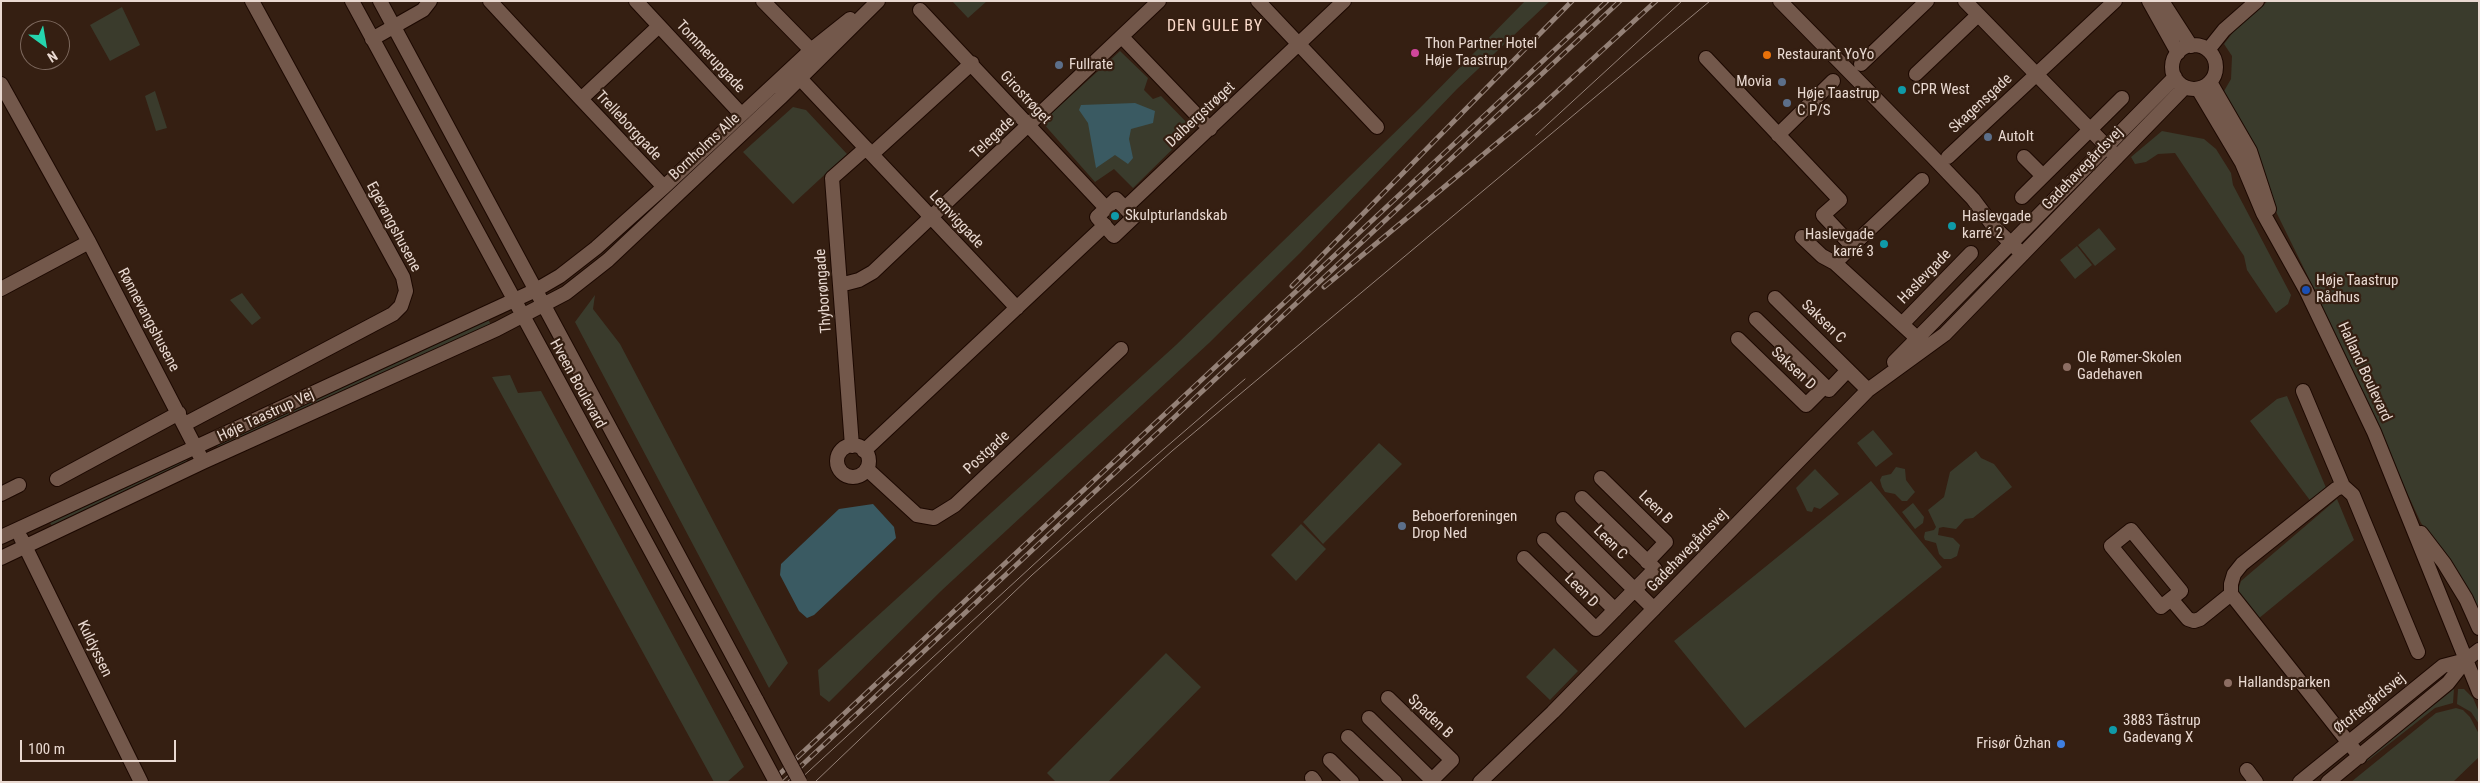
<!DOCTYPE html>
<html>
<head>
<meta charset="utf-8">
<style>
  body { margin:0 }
  #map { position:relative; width:2480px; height:783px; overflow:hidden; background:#351f12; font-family:"Roboto Condensed",sans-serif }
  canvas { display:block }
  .frame { position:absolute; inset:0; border:2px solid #e9d9d1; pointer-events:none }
  .north { position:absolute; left:20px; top:20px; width:50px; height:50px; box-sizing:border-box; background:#351f12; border:1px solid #7d695e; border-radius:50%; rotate:148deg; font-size:14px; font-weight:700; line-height:20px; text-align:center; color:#e9d9d1 }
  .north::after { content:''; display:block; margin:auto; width:18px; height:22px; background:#25d5ae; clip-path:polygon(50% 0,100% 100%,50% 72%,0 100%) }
  .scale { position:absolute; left:20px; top:740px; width:156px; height:22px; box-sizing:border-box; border:2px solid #e9d9d1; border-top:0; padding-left:6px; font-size:15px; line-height:18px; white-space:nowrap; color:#e9d9d1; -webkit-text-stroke:4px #351f12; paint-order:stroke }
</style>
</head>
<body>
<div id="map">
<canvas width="2480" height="783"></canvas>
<div class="frame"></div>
<div class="north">N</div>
<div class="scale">100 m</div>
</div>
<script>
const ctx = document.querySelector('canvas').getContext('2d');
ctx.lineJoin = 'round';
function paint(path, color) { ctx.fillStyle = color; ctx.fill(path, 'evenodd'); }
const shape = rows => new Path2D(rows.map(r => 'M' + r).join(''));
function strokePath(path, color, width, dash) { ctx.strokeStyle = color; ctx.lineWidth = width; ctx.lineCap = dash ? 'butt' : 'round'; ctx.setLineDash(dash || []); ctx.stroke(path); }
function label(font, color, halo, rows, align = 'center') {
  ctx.font = font + ' "Roboto Condensed",sans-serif'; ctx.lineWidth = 4.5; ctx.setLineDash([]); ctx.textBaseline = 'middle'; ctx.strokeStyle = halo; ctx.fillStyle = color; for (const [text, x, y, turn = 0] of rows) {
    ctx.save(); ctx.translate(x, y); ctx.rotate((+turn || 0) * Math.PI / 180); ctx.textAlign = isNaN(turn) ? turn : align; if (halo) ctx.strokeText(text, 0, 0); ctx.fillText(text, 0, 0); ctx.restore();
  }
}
paint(shape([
  [952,1,987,1,968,18],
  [1525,1,1550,1,1457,89,1300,253,1209,343,941,591,829,702,820,695,818,670,1176,345,1420,108],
  [2268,1,2479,1,2479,610,2458,572,2421,523,2322,310,2317,295,2220,98,2231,79,2232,56,2224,44,2240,23],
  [122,7,140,45,110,61,90,25],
  [1120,51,1148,78,1144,90,1153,99,1161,96,1193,129,1133,188,1114,169,1095,182,1042,122],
  [155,91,167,128,156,131,145,96],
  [793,107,806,110,847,154,793,204,743,152],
  [2162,131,2204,139,2216,149,2231,173,2233,185,2291,295,2288,304,2276,313,2247,270,2244,256,2175,153,2158,154,2146,162,2135,164,2131,157],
  [2099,228,2116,249,2095,266,2078,245],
  [2077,246,2092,265,2075,279,2060,260],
  [242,293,261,318,252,325,230,300],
  [595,295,593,309,620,344,788,663,769,688,575,322],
  [488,319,491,325,219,450,216,444],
  [510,375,518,393,541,391,744,767,727,782,714,782,492,377],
  [2287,396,2327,490,2312,503,2250,421,2277,399],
  [1873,430,1893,454,1876,467,1857,443],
  [1379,443,1402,464,1323,544,1303,522],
  [1976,451,1981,458,1994,464,2012,487,1973,518,1965,519,1956,529,1943,527,1939,528,1938,535,1953,538,1960,545,1957,556,1951,559,1944,559,1939,554,1936,543,1925,540,1924,537,1925,532,1934,530,1936,527,1928,510,1944,497,1950,472],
  [186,458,188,464,52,526,49,521],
  [1896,467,1905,469,1906,480,1915,492,1907,501,1902,501,1895,494,1885,492,1882,487,1880,480,1882,476,1891,474],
  [1815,469,1839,494,1820,509,1814,507,1812,512,1807,511,1796,488],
  [1871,481,1942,567,1745,728,1674,641],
  [2337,499,2354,540,2258,619,2240,599,2238,590,2241,581],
  [1913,503,1924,517,1923,523,1915,529,1902,512],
  [1301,524,1326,549,1296,581,1271,555],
  [1554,648,1578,671,1550,700,1526,677],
  [1166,653,1201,687,1108,782,1056,782,1047,773],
  [2454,689,2453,703,2435,708,2366,762,2365,760],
  [2458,689,2464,689,2473,698,2479,712,2479,724,2471,712,2457,704],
  [2456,708,2463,710,2470,717,2479,734,2479,757,2453,782,2351,782,2436,713]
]), '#3a3b2c');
paint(shape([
  [1135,103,1155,111,1153,123,1131,129,1129,139,1133,158,1128,164,1115,155,1096,168,1088,123,1079,110,1081,105],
  [873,504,894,527,896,538,814,615,807,618,799,611,780,575,781,564,839,509]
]), '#3a5a62');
const minor = shape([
  [352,1,741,717],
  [380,1,757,701],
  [490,1,581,99],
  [636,1,741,114],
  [763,1,811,50],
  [1258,1,1377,127],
  [1780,1,1932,156,1973,199,1994,227,2018,250],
  [1965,1,2113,153],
  [2149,1,2178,53],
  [2162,1,2191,46],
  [920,10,1106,208],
  [659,26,581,99,664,187],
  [1122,37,1210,129],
  [372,39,423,10,430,1],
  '2172 67a22 22 0 1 1 44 0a22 22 0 1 1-44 0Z',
  [2208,50,2224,30,2257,1],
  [1706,58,1840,200,1823,215,1852,246,1835,263,1918,339],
  [1861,64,1927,1],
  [794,72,1017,308],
  [1916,74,1978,15],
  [2210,82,2250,151,2269,209],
  [1,84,89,242,200,456],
  [2198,89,2242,163,2263,213,2306,290,2374,432,2479,692],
  [1778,135,1833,81],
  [872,154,972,63],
  [1948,157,2115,1],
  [2024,157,2043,176],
  [2022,197,2122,98],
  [1116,199,1134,217,1114,236,1097,217,1116,199],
  [1125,208,1344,1],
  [1802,237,1822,256,1835,263],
  [1852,246,1922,180],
  [840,285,859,280,873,272,1159,1],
  [1,289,89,242],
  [1775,298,1868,390],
  [1756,319,1829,390,1848,370],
  [1902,324,1971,253],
  [1738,339,1806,405,1825,386],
  [1894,362,2175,77],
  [2303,391,2343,486,2353,495,2418,652],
  [185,424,393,314,401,306,406,291,403,277,252,1],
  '837 461a16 16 0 1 1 32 0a16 16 0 1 1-32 0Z',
  [852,446,832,178,866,148],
  [864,451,1105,225],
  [867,469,917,515,934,518,955,505,1121,349],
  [1601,478,1666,542,1647,562],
  [57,479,179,413],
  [2343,486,2336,489,2242,564,2234,574,2231,584,2231,594,2360,757],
  [1,494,19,485],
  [1563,519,1654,609],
  [2131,530,2181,591,2161,607,2111,546,2131,530],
  [2421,533,2444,563,2466,599,2479,628],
  [1,537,536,290,560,276,596,248,664,187,811,50,850,19],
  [21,538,141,782],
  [1544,540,1615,610],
  [1,558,203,462,497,329,566,293,608,260,780,98,878,1],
  [1524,558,1596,629,1655,569,1582,498],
  [2171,599,2188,619,2194,621,2200,619,2231,594],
  [1388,698,1452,760,1432,780],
  [1369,718,1434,782],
  [1348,737,1395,782],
  [1330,760,1352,782],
  [2247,770,2256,782],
  [1312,778,1315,782],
  [1480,782,1553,712,1868,390,1945,334,2185,87],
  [2300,782,2443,666,2466,660],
  [2328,782,2448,683,2466,660,2479,650]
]);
strokePath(minor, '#1c0801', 16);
strokePath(minor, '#73584b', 14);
strokePath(shape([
  [1536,135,1682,1],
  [797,782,1092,511,1245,379],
  [815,782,1032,575,1172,451,1710,1]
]), '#948177', 1);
const rail = shape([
  [1292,286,1572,1],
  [1324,287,1538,109,1656,1],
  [771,782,1607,1],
  [784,782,1620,1]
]);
strokePath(rail, '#948177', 5);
strokePath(rail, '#351f12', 3, [9]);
const minorBridge = shape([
  [757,701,800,782],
  [741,717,776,782]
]);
strokePath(minorBridge, '#1c0801', 16, []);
strokePath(minorBridge, '#73584b', 14);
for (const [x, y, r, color] of [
  [1415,53,5,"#d1479c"],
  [1767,55,5,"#e8710a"],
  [1059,65,5,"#5c6f8a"],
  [1782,82,5,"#5c6f8a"],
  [1902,90,5,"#0f9aa8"],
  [1787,103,5,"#5c6f8a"],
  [1988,137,5,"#5c6f8a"],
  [1115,216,5,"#0f9aa8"],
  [1952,226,5,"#0f9aa8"],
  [1884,244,5,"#0f9aa8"],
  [2306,290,5,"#1a4fb4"],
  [2067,367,5,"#8d6e63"],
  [1402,526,5,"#5c6f8a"],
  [2228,683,5,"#8d6e63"],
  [2113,730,5,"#0f9aa8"],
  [2061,744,5,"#3f7fe0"]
]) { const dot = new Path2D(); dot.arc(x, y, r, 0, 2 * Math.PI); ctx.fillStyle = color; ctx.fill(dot); strokePath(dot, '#351f12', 2); }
label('15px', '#e9d9d1', '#351f12', [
  ["Thon Partner Hotel",1425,44],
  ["Høje Taastrup",1425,61],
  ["Restaurant YoYo",1777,55],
  ["Fullrate",1069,65],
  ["Movia",1772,82,"right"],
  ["CPR West",1912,90],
  ["Høje Taastrup",1797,94],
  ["C P/S",1797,111],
  ["AutoIt",1998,137],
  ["Skulpturlandskab",1125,216],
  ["Haslevgade",1962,217],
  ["karré 2",1962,234],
  ["Haslevgade",1874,235,"right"],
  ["karré 3",1874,252,"right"],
  ["Høje Taastrup",2316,281],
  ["Rådhus",2316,298],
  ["Ole Rømer-Skolen",2077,358],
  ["Gadehaven",2077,375],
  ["Beboerforeningen",1412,517],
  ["Drop Ned",1412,534],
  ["Hallandsparken",2238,683],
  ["3883 Tåstrup",2123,721],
  ["Gadevang X",2123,738],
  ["Frisør Özhan",2051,744,"right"]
], 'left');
label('15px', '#e9d9d1', '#351f12', [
  ["Tommerupgade",710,57,47],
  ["Girostrøget",1025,98,47],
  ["Skagensgade",1981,104,-43],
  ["Dalbergstrøget",1201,115,-43],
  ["Trelleborggade",628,126,47],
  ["Telegade",993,138,-43],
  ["Bornholms Alle",705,147,-43],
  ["Gadehavegårdsvej",2083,169,-46],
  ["Lemviggade",956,220,47],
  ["Egevangshusene",393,227,62],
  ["Haslevgade",1925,277,-46],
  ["Thyborøngade",824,291,-94],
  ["Rønnevangshusene",148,320,62],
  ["Saksen C",1823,322,44],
  ["Saksen D",1793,369,43],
  ["Halland Boulevard",2364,372,65],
  ["Hveen Boulevard",577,384,61],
  ["Høje Taastrup Vej",266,416,-25],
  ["Postgade",987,453,-43],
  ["Leen B",1655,508,44],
  ["Leen C",1610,543,45],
  ["Gadehavegårdsvej",1688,551,-46],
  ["Leen D",1581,591,45],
  ["Kuldyssen",94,649,64],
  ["Øtoftegårdsvej",2370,704,-39],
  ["Spaden B",1430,717,44]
]);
ctx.letterSpacing = '1px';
label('16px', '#fcdccc', '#351f12', [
  ["DEN GULE BY",1215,27]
]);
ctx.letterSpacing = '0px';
</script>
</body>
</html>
